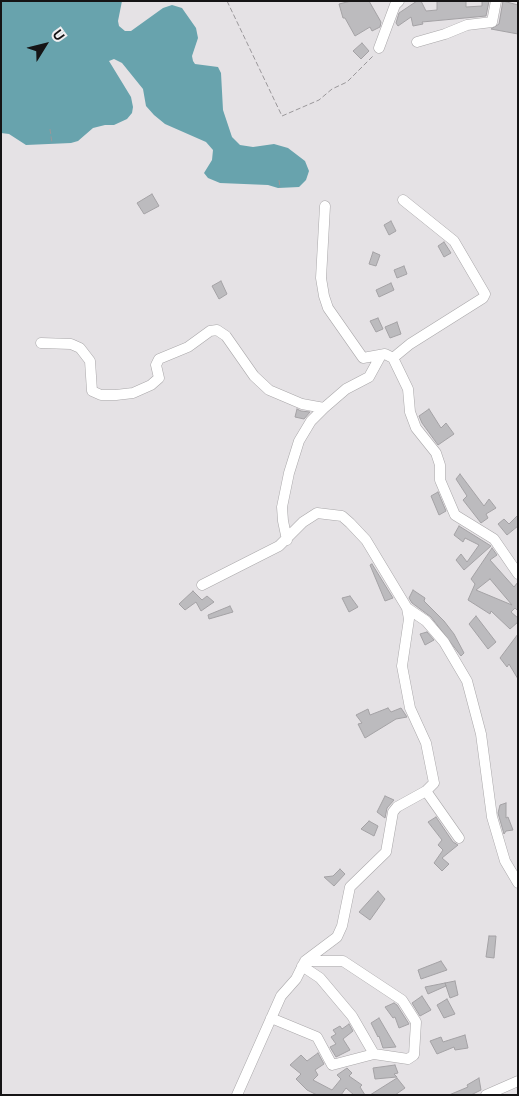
<!DOCTYPE html>
<html>
<head>
<meta charset="utf-8">
<style>
  body { margin:0 }
  #map { position:relative; width:519px; height:1096px; overflow:hidden; background:#e5e2e5; font-family:Overpass,sans-serif }
  canvas { display:block }
  .frame { position:absolute; inset:0; border:2px solid #151415; pointer-events:none }
  .north { position:absolute; left:20px; top:20px; width:50px; height:50px; -webkit-text-stroke:4px #f2f0f2; paint-order:stroke; rotate:54deg; font-size:14px; font-weight:700; line-height:20px; text-align:center; color:#151415 }
  .north::after { content:''; display:block; margin:auto; width:18px; height:22px; background:#151415; clip-path:polygon(50% 0,100% 100%,50% 72%,0 100%) }
</style>
</head>
<body>
<div id="map">
<canvas width="519" height="1096"></canvas>
<div class="frame"></div>
<div class="north">U</div>
</div>
<script>
const ctx = document.querySelector('canvas').getContext('2d');
ctx.lineJoin = 'round';
function paint(path, color) { ctx.fillStyle = color; ctx.fill(path, 'evenodd'); }
const shape = rows => new Path2D(rows.map(r => 'M' + r).join(''));
function strokePath(path, color, width, dash) { ctx.strokeStyle = color; ctx.lineWidth = width; ctx.lineCap = dash ? 'butt' : 'round'; ctx.setLineDash(dash || []); ctx.stroke(path); }
paint(shape([
  [1,1,122,1,118,21,119,26,125,31,131,31,163,8,172,5,182,8,196,28,198,38,192,56,193,61,195,64,218,67,221,73,223,110,232,137,240,145,253,147,274,144,288,148,305,161,309,171,306,180,299,187,278,188,268,185,220,183,208,178,204,173,212,160,213,150,206,142,165,124,154,115,146,106,143,89,122,63,114,59,109,61,131,97,133,107,132,113,127,119,114,125,105,125,93,128,78,141,71,143,26,145,9,134,1,133]
]), '#68a3ad');
const building = shape([
  [351,1,369,1,381,22,380,27,372,31,370,27,355,36,345,18,343,18,339,4,351,1],
  [417,1,421,1,426,11,437,10,437,1,466,1,466,7,482,6,482,1,489,1,486,16,422,22,423,24,413,26,411,17,398,26,396,23,399,13,417,1],
  [503,1,518,5,518,34,491,29,499,24,503,1],
  [362,43,369,51,361,59,353,51,362,43],
  [152,194,159,206,144,214,137,203,152,194],
  [391,221,396,231,389,235,384,225,391,221],
  [444,242,451,253,444,257,438,246,444,242],
  [373,252,380,255,376,266,369,264,373,252],
  [404,266,407,274,397,278,394,270,404,266],
  [221,281,227,294,219,299,212,286,221,281],
  [391,283,394,290,379,297,376,290,391,283],
  [378,318,383,329,376,332,370,321,378,318],
  [397,322,401,334,390,338,385,327,397,322],
  [297,409,301,411,310,412,304,419,295,417,297,409],
  [429,409,441,428,446,423,454,434,438,445,422,423,419,416,429,409],
  [460,474,484,506,489,499,496,508,486,514,488,518,481,523,463,500,467,496,456,479,460,474],
  [438,492,446,511,439,515,431,496,438,492],
  [518,515,518,526,507,535,498,524,504,519,509,524,518,515],
  [459,526,491,546,464,570,456,560,461,554,467,562,479,545,465,538,463,542,454,535,459,526],
  [492,548,497,555,490,560,514,587,518,582,518,611,515,608,511,612,518,618,518,622,510,629,491,611,490,614,468,600,475,584,471,579,492,548],
  [490,579,512,605,476,590,490,579],
  [372,564,393,598,385,601,370,565,372,564],
  [413,590,425,598,424,601,444,621,454,634,464,653,461,656,431,617,412,603,409,598,413,590],
  [193,591,202,600,207,596,214,602,201,611,196,602,185,610,179,604,193,591],
  [350,596,358,607,349,612,342,598,350,596],
  [230,606,233,612,209,619,208,615,230,606],
  [476,616,496,642,488,649,469,624,476,616],
  [427,632,434,640,425,645,420,634,427,632],
  [518,634,518,679,509,664,507,667,500,658,518,634],
  [388,708,391,712,401,708,407,717,396,719,365,738,358,724,362,723,356,715,368,709,370,715,388,708],
  [385,796,394,800,387,808,385,818,377,812,385,796],
  [506,803,506,818,508,817,513,830,506,831,504,834,498,813,500,805,506,803],
  [436,817,453,842,458,845,442,858,449,864,442,871,434,863,443,850,438,845,442,840,428,822,436,817],
  [369,821,378,826,374,836,361,829,369,821],
  [340,869,345,874,334,886,324,877,333,876,340,869],
  [378,891,385,899,370,920,359,912,378,891],
  [489,936,496,936,494,958,486,957,489,936],
  [441,961,447,970,421,979,418,970,441,961],
  [455,981,458,995,450,998,445,983,455,981],
  [445,983,446,986,428,994,425,987,445,983],
  [422,996,431,1010,420,1016,412,1003,422,996],
  [447,999,455,1014,444,1018,437,1005,447,999],
  [394,1003,397,1005,409,1024,399,1028,395,1017,393,1018,385,1007,394,1003],
  [379,1018,396,1047,383,1048,379,1036,378,1037,371,1023,379,1018],
  [349,1024,353,1031,343,1039,350,1050,336,1057,330,1047,336,1044,331,1037,336,1034,333,1030,340,1026,342,1029,349,1024],
  [465,1035,468,1048,455,1050,454,1047,437,1054,430,1041,441,1037,443,1042,465,1035],
  [318,1053,324,1064,315,1070,318,1075,313,1080,332,1090,341,1079,337,1075,347,1068,352,1073,349,1076,362,1085,360,1087,365,1095,354,1095,346,1088,341,1095,317,1095,307,1090,296,1079,301,1074,290,1065,301,1055,307,1061,318,1053],
  [395,1065,398,1073,394,1074,397,1077,375,1079,373,1068,395,1065],
  [397,1078,405,1088,395,1095,370,1095,397,1078],
  [479,1078,481,1090,471,1095,449,1095,468,1087,467,1085,479,1078]
]);
paint(building, '#bcbbbe');
strokePath(building, '#a4a2a5', 1);
const minor = shape([
  [417,42,445,34,467,25,492,22,496,1],
  [379,48,395,5,399,1],
  [325,206,321,278,324,296,328,308,363,358,385,354,393,358,408,389,410,412,416,428,436,453,440,465,440,480,455,515,494,539,518,574],
  [41,343,71,344,80,348,90,361,92,391,101,395,116,395,133,393,151,385,159,378,156,365,159,359,188,347,210,331,217,330,226,336,254,376,269,390,302,404,324,408],
  [393,358,410,344,483,298,485,294,454,241,403,200],
  [287,540,283,521,282,507,289,473,299,441,311,421,324,408,346,389,369,377,381,355],
  [202,585,279,546,303,522,317,513,342,516,350,523,366,540,407,608,409,619,402,666,410,708,426,743,434,783,426,791,397,807,393,812,386,852,350,887,342,926,337,937,305,961,296,979,281,996,237,1095],
  [407,608,426,621,444,642,467,681,481,734,492,817,505,861,518,883],
  [426,791,459,838],
  [302,966,320,978,352,1016,374,1054],
  [271,1018,317,1037,332,1065,374,1054,408,1059,414,1055,416,1022,402,1000,343,961,305,961],
  [486,1095,518,1081]
]);
strokePath(minor, '#a9a7a9', 11);
strokePath(shape([
  [227,1,282,116,319,100,332,89,347,82,373,56],
  [50,129,52,143],
  [279,180,280,188]
]), '#9a979a', 1, [5, 2.5]);
strokePath(minor, '#fff', 10);
</script>
</body>
</html>
